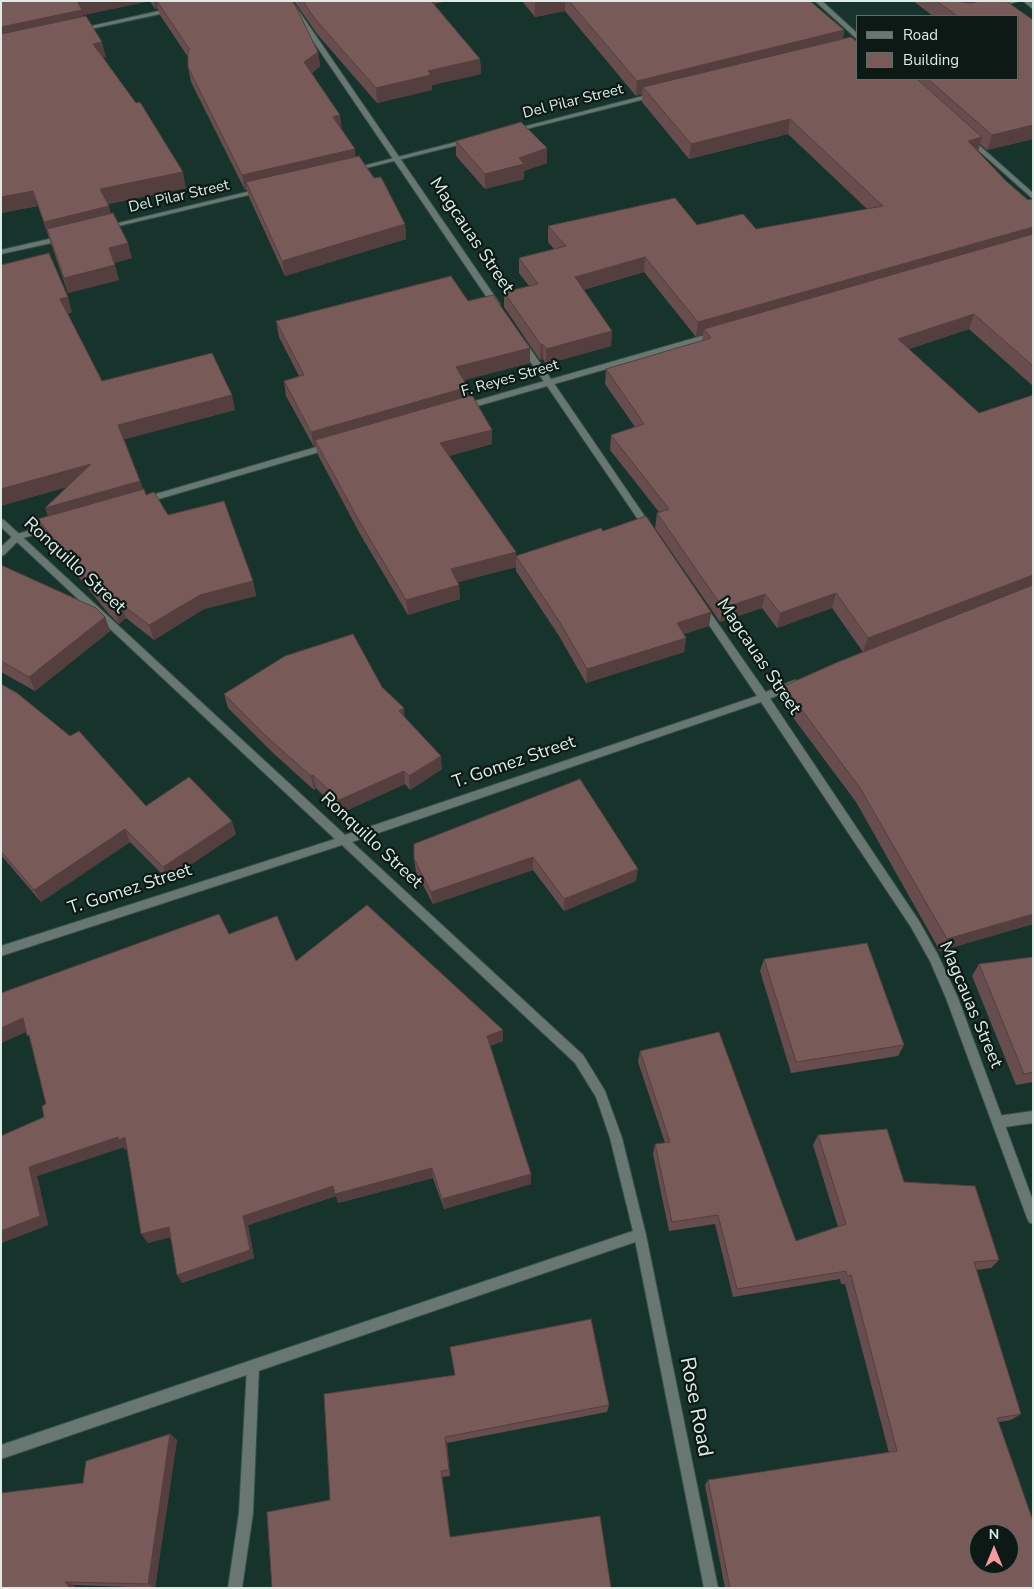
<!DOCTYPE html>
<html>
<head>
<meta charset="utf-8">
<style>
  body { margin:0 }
  #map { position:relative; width:1034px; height:1589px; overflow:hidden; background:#16342b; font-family:"Nunito Sans",sans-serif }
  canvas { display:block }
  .frame { position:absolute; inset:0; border:2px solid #daece5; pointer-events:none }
  .legend { position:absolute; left:856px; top:15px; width:162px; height:65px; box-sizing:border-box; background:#0c1915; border:1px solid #5e6d68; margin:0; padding:6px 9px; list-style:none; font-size:15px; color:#daece5 }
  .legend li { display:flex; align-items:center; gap:10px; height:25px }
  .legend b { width:25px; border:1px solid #5e6d68 }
  .north { position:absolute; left:969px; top:1524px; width:50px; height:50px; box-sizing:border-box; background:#0c1915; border:1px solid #5e6d68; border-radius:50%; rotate:0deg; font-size:14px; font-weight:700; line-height:20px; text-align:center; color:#daece5 }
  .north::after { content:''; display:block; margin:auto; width:18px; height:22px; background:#f59b9b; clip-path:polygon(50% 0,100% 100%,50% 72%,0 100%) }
</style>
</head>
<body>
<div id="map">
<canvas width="1034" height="1589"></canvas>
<div class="frame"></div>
<ul class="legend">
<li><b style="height:6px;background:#697772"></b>Road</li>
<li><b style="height:14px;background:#785a59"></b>Building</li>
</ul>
<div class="north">N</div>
</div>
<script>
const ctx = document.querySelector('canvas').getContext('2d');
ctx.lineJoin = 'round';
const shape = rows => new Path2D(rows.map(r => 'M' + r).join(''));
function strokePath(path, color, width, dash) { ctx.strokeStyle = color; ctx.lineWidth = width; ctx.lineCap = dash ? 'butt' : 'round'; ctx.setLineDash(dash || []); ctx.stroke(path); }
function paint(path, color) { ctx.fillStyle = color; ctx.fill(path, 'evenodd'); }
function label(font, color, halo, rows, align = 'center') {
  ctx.font = font + ' "Nunito Sans",sans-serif'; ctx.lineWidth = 4.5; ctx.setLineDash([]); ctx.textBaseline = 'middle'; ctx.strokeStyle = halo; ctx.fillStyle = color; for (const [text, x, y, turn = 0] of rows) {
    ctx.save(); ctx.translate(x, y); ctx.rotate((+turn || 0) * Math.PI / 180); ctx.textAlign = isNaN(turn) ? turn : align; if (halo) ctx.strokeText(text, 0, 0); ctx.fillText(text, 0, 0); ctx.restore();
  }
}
const minor = shape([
  [815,1,822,1,858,34,858,40,815,1],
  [1008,1,1019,1,997,8,994,6,1008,1],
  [1023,1,1030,1,1033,4,1033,9,1023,1],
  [172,8,174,9,174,11,81,31,78,29,172,8],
  [655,93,658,95,657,96,514,132,511,130,655,93],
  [468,139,470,140,470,142,354,171,351,169,468,139],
  [968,139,972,139,1033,193,1033,199,968,141,968,139],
  [259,189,261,190,261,192,106,229,102,227,259,189],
  [62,236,66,238,65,240,1,254,1,250,62,236],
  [712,333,715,333,719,335,718,337,467,409,461,409,460,407,461,405,712,333],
  [330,443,333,444,333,448,145,503,141,500,142,498,330,443],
  [54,523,57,524,58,526,57,528,20,539,4,555,1,556,1,547,14,535,54,523],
  [795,680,798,681,800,684,798,687,764,701,759,697,761,694,795,680],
  [1033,1111,1033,1123,998,1128,994,1126,992,1122,994,1118,998,1116,1033,1111],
  [640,1229,644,1231,646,1235,718,1588,704,1588,634,1235,636,1231,640,1229],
  [253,1361,258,1362,259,1367,253,1513,242,1588,228,1588,239,1513,247,1367,248,1362,253,1361]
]);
const tertiary = shape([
  [286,1,292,1,500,304,500,308,494,308,286,1],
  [519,341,525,341,652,527,653,529,652,531,646,531,519,345,519,341],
  [1,519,4,520,345,835,757,696,697,607,702,604,705,605,767,694,919,921,938,955,958,998,1033,1201,1033,1224,1029,1222,1027,1218,946,998,930,961,911,927,761,702,352,842,583,1055,605,1091,622,1138,646,1235,644,1239,1,1459,1,1445,633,1231,610,1138,596,1097,575,1063,342,845,1,956,1,946,335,839,1,527,1,519]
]);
strokePath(minor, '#355149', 2);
strokePath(tertiary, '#355149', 2);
paint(minor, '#697772');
paint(tertiary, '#697772');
paint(shape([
  [1,1,292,1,318,52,320,66,312,73,342,130,355,149,355,157,405,224,406,239,285,276,249,197,247,190,245,190,191,82,188,67,188,57,160,15,158,9,155,9,150,1,83,15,106,57,102,58,186,188,108,204,111,214,132,258,114,263,119,280,68,293,38,206,1,213],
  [294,1,447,1,434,4,480,59,481,74,432,85,432,90,377,103,317,34],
  [522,1,810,1,844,30,843,39,851,37,856,41,858,40,858,79,1018,79,1018,16,933,16,913,1,1006,1,1033,20,1033,139,987,150,980,144,978,152,1007,182,1028,200,1031,199,1033,200,1033,386,969,329,909,349,979,413,1033,395,1033,924,940,951,856,802,780,700,784,686,838,662,863,652,832,608,777,628,762,608,720,622,655,528,657,513,659,512,610,450,611,435,635,427,605,384,606,369,702,341,703,335,696,337,644,272,583,290,612,331,611,346,546,364,543,359,540,360,504,307,504,292,529,286,519,273,519,258,554,249,548,242,548,226,675,198,697,225,743,214,756,229,867,209,788,134,689,159,642,102,642,94,636,96,565,11,535,17],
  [456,141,547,148,547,163,524,171,524,179,485,189,456,156],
  [1,265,72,312,68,314,102,381,235,410,124,439,140,481,143,489,146,495,168,515,253,581,256,596,204,609,154,640,126,618,119,624,108,613,44,534,38,519,48,516,66,487],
  [468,301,530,363,464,380,468,396,492,430,492,444,449,456,516,552,516,567,458,582,459,585,460,599,408,615,360,534,318,455,316,446,314,447,286,396,284,381,299,376,279,337,276,321],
  [603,531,711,612,709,626,684,634,686,638,684,652,586,683,559,636,516,571,516,556],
  [1,565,105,617,110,631,35,691,1,672],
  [1,684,146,806,236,834,168,880,130,842,41,902,1,855],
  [382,687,442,769,410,790,405,784,341,813,316,788,314,790,272,752,228,708,224,694],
  [580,779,636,881,564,911,533,870,433,904,416,872,414,859],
  [229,934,296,961,503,1041,490,1046,531,1184,444,1209,433,1178,338,1203,336,1196,248,1225,254,1258,182,1283,170,1237,148,1243,127,1149,125,1150,124,1147,37,1176,48,1225,1,1243,1,1136,44,1117,46,1104,31,1040,26,1032,1,1043,1,993],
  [1033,957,1033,1082,1016,1085,972,976,979,964],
  [764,959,904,1045,898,1056,791,1073,760,971],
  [640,1051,796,1241,838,1227,813,1145,818,1135,904,1182,999,1260,991,1268,976,1270,1021,1414,1011,1420,999,1422,1033,1588,725,1588,705,1485,708,1480,889,1453,845,1284,841,1284,840,1279,733,1297,715,1224,669,1231,653,1154,655,1144,665,1143,638,1062],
  [324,1394,609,1405,607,1412,447,1443,450,1476,442,1477,450,1537,330,1500],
  [170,1434,177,1440,155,1588,74,1585,1,1588,83,1483]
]), '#674d4d');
paint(shape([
  [77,1,150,1,83,15,85,24,1,42,1,27],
  [154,1,157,1,158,9,155,9],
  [424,1,447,1,424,6],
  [540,1,565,1,565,11,535,17,535,2],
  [962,1,989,1,957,16],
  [844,30,841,45,643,87,642,94,636,96,637,81],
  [102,42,106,57,96,59,93,44],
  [318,52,320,66,306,77,304,62],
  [480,59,481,74,432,85,432,90,377,103,376,88,428,71],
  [340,115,342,130,333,117],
  [790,119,788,134,689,159,691,144],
  [1033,125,1033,139,987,150,992,135],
  [982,137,978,152,968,141],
  [547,148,547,163,524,171,524,179,485,189,485,174,519,158],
  [355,149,356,164,246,182,247,190,245,190,242,175],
  [183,172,186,188,104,204,100,189],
  [33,191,38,206,1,213,1,197],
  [109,206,113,222,49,237,44,222],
  [405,224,406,239,285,276,282,261],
  [1033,227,1033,241,704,329,703,335,696,337,698,322],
  [128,243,132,258,113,263,109,248],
  [645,257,644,272,574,292,575,277],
  [115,265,119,280,68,293,64,278],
  [68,297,72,312,65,314,60,299],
  [974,314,969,329,894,354,898,339],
  [612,331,611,346,546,364,546,349],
  [543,344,543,359,540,360,541,345],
  [530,348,530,363,457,382,456,367],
  [468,387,468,402,315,440,316,446,314,447,311,432],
  [232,395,235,410,122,440,118,425],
  [492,430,492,444,441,458,440,443],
  [91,464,96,479,1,506,1,489],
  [140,481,145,495,50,523,45,508],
  [516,552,516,567,452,584,451,569],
  [1033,575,1033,587,863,652,868,638],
  [253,581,256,596,204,609,154,640,149,625,200,595],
  [459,585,460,599,408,615,406,600],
  [836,593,832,608,777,628,780,613],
  [765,594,762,608,720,622,723,608],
  [121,604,126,618,119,624,114,609],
  [711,612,709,626,675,637,677,623],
  [105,617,110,631,35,691,29,677],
  [686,638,684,652,586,683,587,669],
  [404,708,405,722,399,711],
  [441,756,442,769,410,790,409,776],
  [404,771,405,784,341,813,339,800],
  [313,775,316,788,314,790,311,776],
  [232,821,236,834,168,880,163,867],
  [125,829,130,842,41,902,34,890],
  [533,857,533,870,433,904,431,892],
  [638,869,636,881,564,911,564,899],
  [1033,914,1033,924,940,951,947,939],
  [23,1018,30,1030,1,1043,1,1028],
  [503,1030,503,1041,487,1047,487,1036],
  [118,1137,125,1137,132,1148,125,1150,124,1147,37,1176,48,1225,1,1243,1,1231,29,1167],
  [432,1168,433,1178,338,1203,336,1196,248,1225,254,1258,182,1283,177,1275,243,1216,333,1186],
  [531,1174,531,1184,444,1209,442,1199],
  [169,1227,175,1236,148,1243,141,1234],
  [170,1434,177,1440,155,1588,148,1584],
  [445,1437,447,1443,450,1476,449,1470],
  [441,1471,442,1477,451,1541,450,1537],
  [65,1582,74,1585,76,1588,70,1588]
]), '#543f3e');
const building = shape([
  [1,1,77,1,82,10,1,27,1,1],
  [157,1,292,1,297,9,318,52,304,62,340,115,333,117,355,149,242,175,188,67,188,50,190,50,157,1],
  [303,1,431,1,480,59,428,71,431,75,376,88,315,19,303,1],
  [569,1,810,1,844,30,637,81,569,1],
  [936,1,962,1,961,2,972,3,979,1,1006,1,1033,20,1033,125,992,135,928,79,1018,79,1018,16,952,16,956,15,936,1],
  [86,16,102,42,93,44,136,103,140,102,183,172,100,189,109,206,44,222,33,191,1,197,1,34,86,16],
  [851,37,856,41,858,40,858,79,917,79,982,137,968,141,1007,182,1028,200,1031,199,1033,200,1033,227,698,322,645,257,575,277,612,331,546,349,543,344,541,345,504,292,538,284,519,258,566,246,548,226,675,198,697,225,743,214,756,229,883,206,790,119,691,144,643,87,851,37],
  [521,122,547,148,519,158,524,164,485,174,456,141,521,122],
  [359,156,374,178,381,177,405,224,282,261,246,182,359,156],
  [113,213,128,243,109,248,115,265,64,278,47,229,113,213],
  [1033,234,1033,366,974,314,898,339,979,413,1033,395,1033,575,868,638,836,593,780,613,765,594,723,608,657,513,669,509,611,435,644,424,606,369,711,338,704,329,1033,234],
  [49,253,68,297,60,299,102,381,212,353,232,395,118,425,140,481,45,508,91,464,1,489,1,265,49,253],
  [451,276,468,301,493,295,530,348,456,367,468,387,311,432,284,381,304,375,276,321,451,276],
  [472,395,492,430,440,443,516,552,451,569,459,585,406,600,358,519,315,440,472,395],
  [144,489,146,495,154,492,168,515,224,501,253,581,200,595,149,625,121,604,114,609,102,599,38,519,144,489],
  [646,516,711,612,677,623,686,638,587,669,559,621,516,556,601,528,603,531,646,516],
  [1,565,96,608,105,617,29,677,1,661,1,565],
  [1033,585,1033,914,947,939,860,788,784,686,838,662,1033,585],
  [353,634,382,687,404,708,399,711,441,756,409,776,404,771,339,800,313,775,311,776,268,738,224,694,285,656,353,634],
  [1,684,17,693,70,736,79,731,146,806,189,777,232,821,163,867,125,829,34,890,1,851,1,684],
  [580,779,638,869,564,899,533,857,431,892,414,859,414,844,580,779],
  [367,905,503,1030,487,1036,531,1174,442,1199,432,1168,335,1194,333,1186,243,1216,250,1250,177,1275,169,1227,141,1234,125,1137,119,1140,118,1137,29,1167,40,1216,1,1231,1,1136,44,1117,42,1106,46,1104,29,1035,27,1036,23,1018,1,1028,1,993,219,914,229,934,277,916,296,961,367,905],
  [867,943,904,1045,796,1062,764,959,867,943],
  [1033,957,1033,1072,1024,1074,979,964,1033,957],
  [719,1032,796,1241,846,1224,818,1135,887,1129,904,1182,975,1186,999,1260,974,1262,1021,1414,997,1418,1033,1521,1033,1588,730,1588,708,1480,897,1451,851,1275,847,1276,846,1271,737,1289,718,1215,672,1222,655,1144,670,1142,640,1051,719,1032],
  [979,1534,1009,1534,1009,1564,979,1564,979,1534],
  [591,1319,609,1405,445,1437,449,1470,441,1471,450,1537,600,1516,611,1588,272,1588,267,1512,330,1500,324,1394,455,1375,450,1347,591,1319],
  [170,1434,148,1584,65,1582,70,1588,1,1588,1,1493,83,1483,86,1461,170,1434]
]);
paint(building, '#785a59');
strokePath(building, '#543f3e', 1);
label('15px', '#daece5', '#0c1915', [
  ["Del Pilar Street",573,102,-14],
  ["Del Pilar Street",179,197,-13],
  ["F. Reyes Street",510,379,-16]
]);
label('18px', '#daece5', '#0c1915', [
  ["Magcauas Street",471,236,56],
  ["Ronquillo Street",74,566,43],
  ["Magcauas Street",758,657,56],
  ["T. Gomez Street",514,763,-19],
  ["Ronquillo Street",371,841,43],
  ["T. Gomez Street",130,890,-18],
  ["Magcauas Street",970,1005,67]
]);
label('21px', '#daece5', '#0c1915', [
  ["Rose Road",695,1407,79]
]);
</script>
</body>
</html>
